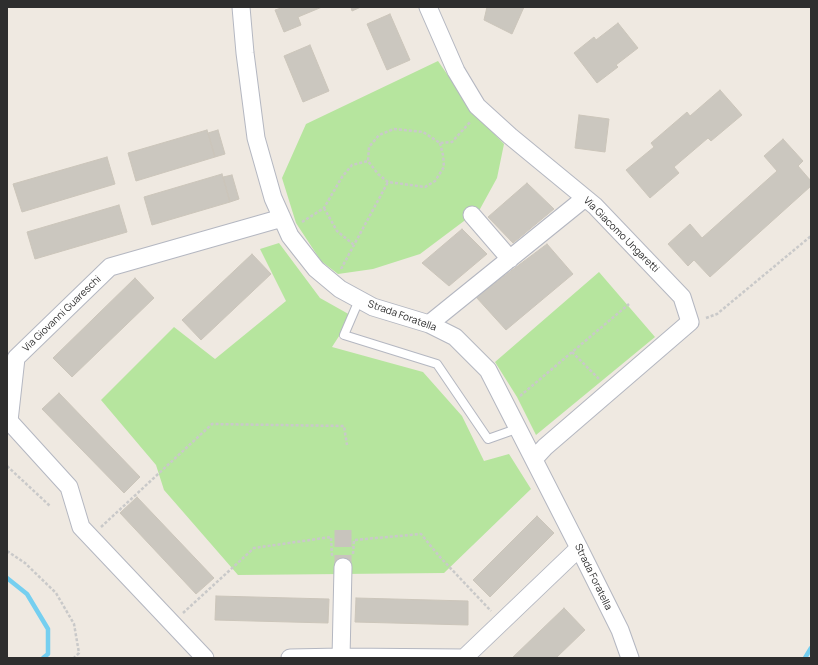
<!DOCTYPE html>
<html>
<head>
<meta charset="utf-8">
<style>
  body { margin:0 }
  #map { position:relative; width:818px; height:665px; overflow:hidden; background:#efe9e1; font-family:Manrope,sans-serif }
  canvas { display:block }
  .frame { position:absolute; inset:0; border:8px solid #2e2e2e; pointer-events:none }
</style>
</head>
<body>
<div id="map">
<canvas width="818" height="665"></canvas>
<div class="frame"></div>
</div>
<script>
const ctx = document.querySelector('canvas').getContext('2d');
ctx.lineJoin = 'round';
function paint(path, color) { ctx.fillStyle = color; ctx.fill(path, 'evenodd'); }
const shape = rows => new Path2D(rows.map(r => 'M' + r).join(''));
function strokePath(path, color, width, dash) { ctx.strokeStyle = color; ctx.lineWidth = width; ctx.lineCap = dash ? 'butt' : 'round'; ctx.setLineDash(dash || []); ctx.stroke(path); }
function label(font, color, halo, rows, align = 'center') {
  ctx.font = font + ' Manrope,sans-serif'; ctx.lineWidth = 3; ctx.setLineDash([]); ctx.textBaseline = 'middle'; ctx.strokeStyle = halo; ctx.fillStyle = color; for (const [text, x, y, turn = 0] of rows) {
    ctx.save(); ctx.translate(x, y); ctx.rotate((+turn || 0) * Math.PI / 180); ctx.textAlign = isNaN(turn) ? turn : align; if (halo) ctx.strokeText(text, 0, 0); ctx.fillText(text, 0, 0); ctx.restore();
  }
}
paint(shape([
  [438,61,474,113,504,144,497,178,480,209,420,254,373,269,338,274,321,261,296,223,282,178,306,124],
  [279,243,320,298,352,316,332,347,423,372,462,416,484,461,509,454,531,489,444,573,238,575,164,490,156,465,101,400,174,327,215,359,286,301,260,249],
  [599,272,655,337,536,435,517,397,495,362]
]), '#b6e59e');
strokePath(shape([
  [7,578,27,594,48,629,48,654,43,658],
  [805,658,811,648]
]), '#75cff0', 4.5);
const building = shape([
  [284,7,322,7,298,17,301,25,284,32,275,10,284,7],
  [351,7,361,7,352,11,351,7],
  [487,7,524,7,512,34,484,20,487,7],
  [390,14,410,60,387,70,367,24,390,14],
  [618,23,638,48,616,65,618,67,597,83,574,53,594,37,596,40,618,23],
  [310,45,329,91,303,102,284,56,310,45],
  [720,90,742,115,711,141,708,138,674,167,679,173,650,198,626,170,654,147,651,143,687,112,690,116,720,90],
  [579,115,609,119,605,152,575,148,579,115],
  [207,130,215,157,136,181,128,153,207,130],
  [218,130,225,154,215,157,208,133,218,130],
  [783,139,803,161,798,166,811,181,811,186,710,277,694,260,688,266,668,244,690,224,702,238,777,171,764,156,783,139],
  [107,157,115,184,22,212,13,184,107,157],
  [222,174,230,202,152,225,144,197,222,174],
  [232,175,239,199,230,202,223,177,232,175],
  [527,183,554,209,513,243,488,217,527,183],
  [119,205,127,232,35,259,27,232,119,205],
  [462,229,487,254,449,286,422,263,462,229],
  [547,244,573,274,506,330,476,297,547,244],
  [252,254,271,274,201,340,182,320,252,254],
  [135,278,154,298,72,377,53,358,135,278],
  [59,393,140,477,124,493,42,409,59,393],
  [137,497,214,578,196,594,120,513,137,497],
  [537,516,554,533,490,597,473,580,537,516],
  [216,596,329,599,328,623,215,620,216,596],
  [356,598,468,601,468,625,355,622,356,598],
  [564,608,585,630,556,658,512,658,564,608]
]);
paint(building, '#cbc7bf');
strokePath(building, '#cbc5ba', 1);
strokePath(shape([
  [343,530,343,567]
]), '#c8c4bd', 17, [17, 8]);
const service = shape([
  [359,300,344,335,437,364,488,439,519,428]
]);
const minor = shape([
  [241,7,245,53,256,138,273,198,290,236,316,269,340,289,373,307,429,324,455,337,488,370,579,548,620,630,630,658],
  [428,7,456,71,477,106,510,136,595,206,682,297,690,322,545,447,534,459],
  [472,215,510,259],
  [429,324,585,198],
  [205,658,81,527,69,487,9,421,16,358,110,267,282,218],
  [290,658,341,657,464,658,579,548],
  [341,658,343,567]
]);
strokePath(service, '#b4b7c1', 10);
strokePath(minor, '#b4b7c1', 19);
strokePath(shape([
  [440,143,443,155,444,167,435,181,425,187,388,182,378,174,368,161,369,147,379,135,394,129,423,132,440,143,452,142,471,121],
  [324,208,337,231,354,245],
  [302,222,324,208,342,177,352,165,368,161],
  [341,269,388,182],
  [706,318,717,314,811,236],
  [572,352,599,379],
  [520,396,629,304],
  [7,466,50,506],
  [101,527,212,424,344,426,347,445],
  [7,551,25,563,56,593,74,624,79,653,74,658],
  [353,554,354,540,421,534,439,556,491,611],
  [183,613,254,548,331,537,332,556]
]), '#c9c9c9', 2.5, [3, 2]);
strokePath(service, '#fff', 8);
strokePath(minor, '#fff', 17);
label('10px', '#2e2e2e', '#fff', [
  ["Via Giacomo Ungaretti",621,235,45],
  ["Via Giovanni Guareschi",62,314,-44],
  ["Strada Foratella",402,316,20],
  ["Strada Foratella",593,577,64]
]);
</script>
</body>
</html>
